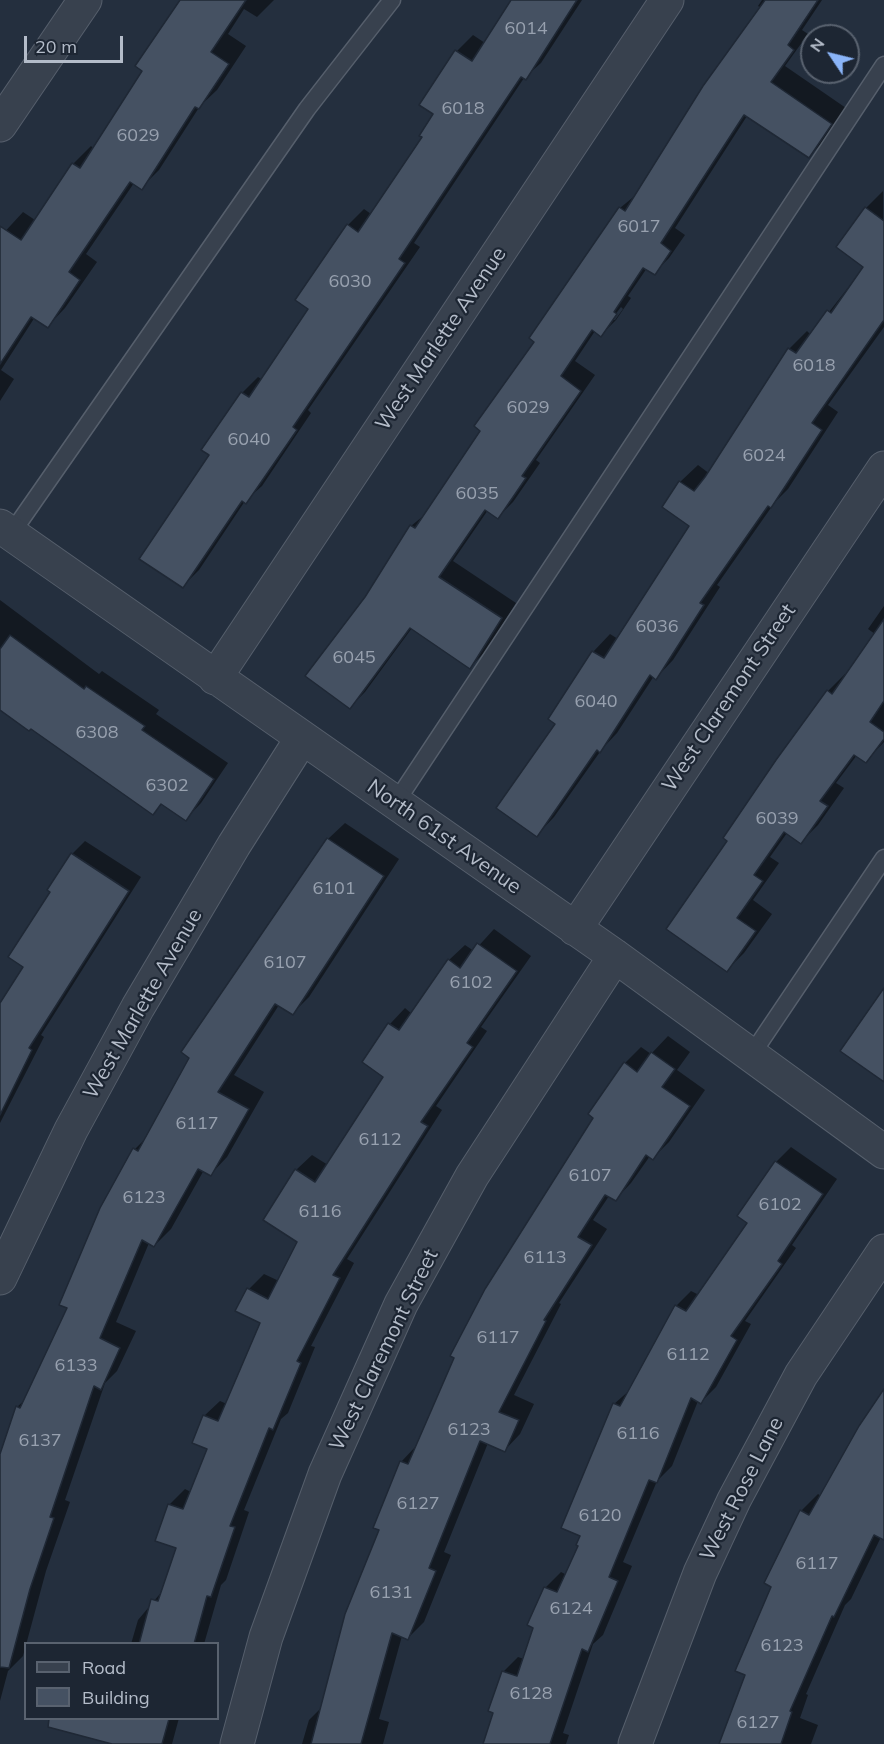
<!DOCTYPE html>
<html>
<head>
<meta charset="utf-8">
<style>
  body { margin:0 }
  #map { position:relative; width:884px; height:1744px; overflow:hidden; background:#242f3e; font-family:Mulish,sans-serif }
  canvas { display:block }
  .legend { position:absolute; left:24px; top:1642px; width:195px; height:78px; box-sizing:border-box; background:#1d2633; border:2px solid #59626f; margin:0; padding:8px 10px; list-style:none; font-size:18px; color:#b4bcc9 }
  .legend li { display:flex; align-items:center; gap:12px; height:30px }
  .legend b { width:30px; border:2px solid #59626f }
  .north { position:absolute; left:800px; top:24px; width:60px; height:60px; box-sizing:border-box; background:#1d2633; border:2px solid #59626f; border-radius:50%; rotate:305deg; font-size:16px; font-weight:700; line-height:24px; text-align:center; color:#b4bcc9 }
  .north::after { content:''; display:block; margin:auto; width:21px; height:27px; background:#8ab4f8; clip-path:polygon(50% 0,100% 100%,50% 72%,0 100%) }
  .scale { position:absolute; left:24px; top:36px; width:99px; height:27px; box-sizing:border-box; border:3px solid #b4bcc9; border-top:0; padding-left:8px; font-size:18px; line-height:21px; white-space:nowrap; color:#b4bcc9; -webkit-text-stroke:4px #1d2633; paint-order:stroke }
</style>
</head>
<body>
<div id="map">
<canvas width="884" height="1744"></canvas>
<ul class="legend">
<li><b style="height:8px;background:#38414e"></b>Road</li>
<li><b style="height:16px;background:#455162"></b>Building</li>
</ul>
<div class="north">N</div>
<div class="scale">20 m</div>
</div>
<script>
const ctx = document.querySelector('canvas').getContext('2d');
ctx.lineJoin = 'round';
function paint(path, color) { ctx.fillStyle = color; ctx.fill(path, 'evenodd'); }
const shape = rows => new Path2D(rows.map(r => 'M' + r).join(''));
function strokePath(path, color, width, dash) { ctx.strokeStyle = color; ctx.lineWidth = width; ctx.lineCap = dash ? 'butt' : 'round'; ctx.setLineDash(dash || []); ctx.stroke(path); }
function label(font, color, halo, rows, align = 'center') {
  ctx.font = font + ' Mulish,sans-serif'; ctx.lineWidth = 4.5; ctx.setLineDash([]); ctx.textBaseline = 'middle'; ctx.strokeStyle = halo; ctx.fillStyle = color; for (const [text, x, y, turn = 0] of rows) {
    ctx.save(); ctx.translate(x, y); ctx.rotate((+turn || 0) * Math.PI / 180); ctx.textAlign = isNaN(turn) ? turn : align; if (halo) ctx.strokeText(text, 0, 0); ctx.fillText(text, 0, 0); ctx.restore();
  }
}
paint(shape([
  [182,0,274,0,257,17,244,9,228,34,246,46,217,90,200,106,159,170,141,188,134,183,86,254,97,262,65,308,48,326,35,317,1,370,14,379,0,401,0,237,23,212,35,220,73,164,91,146,94,149,144,71],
  [513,0,582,0,541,63,524,78,414,243,420,247,308,410,311,413,262,486,245,501,199,570,183,586,211,454,242,393,258,377,263,380,310,309,348,225,364,209,371,214,424,136,435,113,421,104,457,51,473,35,485,43],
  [762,0,822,0,802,30,808,34,785,66,846,108,824,141,809,156,747,116,675,228,685,235,669,258,654,273,647,268,628,296,631,298,616,320,601,335,595,331,575,361,595,375,536,460,540,463,513,502,498,517,488,510,453,561,516,603,485,652,470,667,412,628,365,692,350,707,366,598,411,526,428,512,483,430,620,208,637,194,761,8,758,6],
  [621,307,623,309,615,320,611,320],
  [883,191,884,327,828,405,838,412,788,489,775,502,717,585,720,587,673,660,656,678,654,676,617,733,602,749,554,817,537,835,557,723,593,652,610,634,618,639,691,525,680,482,698,465,710,474,789,349,807,331,811,335,865,266,866,208],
  [0,600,99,674,102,671,159,710,156,714,228,763,201,803,186,819,163,803,153,813,31,727,0,709],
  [884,606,884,742,866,761,857,755,836,783,844,788,818,825,801,842,787,833,770,857,779,863,753,900,772,914,744,953,727,970,729,840,828,691,845,674,847,675,875,634,868,629],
  [345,823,399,859,309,997,293,1013,279,1005,234,1075,264,1092,227,1157,211,1174,204,1170,171,1229,154,1246,149,1243,116,1322,136,1331,117,1371,105,1383,65,1500,70,1502,46,1571,23,1656,8,1671,0,1701,0,1459,17,1407,27,1398,69,1307,135,1149,148,1136,328,839],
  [85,841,141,877,41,1035,44,1037,0,1123,0,1006,25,967,52,892,72,854],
  [494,929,531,956,481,1027,487,1031,436,1106,442,1110,347,1259,354,1263,311,1346,315,1347,288,1413,281,1419,244,1510,249,1512,226,1580,221,1585,204,1644,131,1644,138,1620,164,1589,178,1547,169,1505,185,1489,191,1492,209,1448,204,1416,220,1401,227,1404,262,1323,249,1289,264,1274,279,1281,299,1241,296,1170,312,1155,328,1165,385,1076,364,1061,390,1024,405,1008,412,1014,449,960,465,945,474,951],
  [668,1036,690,1052,677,1070,705,1090,669,1142,653,1158,650,1156,631,1183,615,1200,609,1196,593,1220,607,1229,559,1303,561,1304,514,1395,534,1404,520,1434,504,1451,488,1443,444,1552,451,1555,424,1622,408,1638,402,1636,379,1719,389,1722,383,1744,302,1744,309,1720,323,1706,401,1462,417,1445,625,1063,641,1047,651,1054],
  [791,1147,837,1179,792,1245,796,1248,745,1321,751,1324,716,1387,701,1402,698,1401,672,1466,657,1481,623,1562,632,1566,603,1635,593,1644,563,1733,569,1735,566,1744,485,1744,495,1712,503,1672,518,1657,524,1659,535,1627,529,1624,546,1587,561,1572,567,1575,580,1545,614,1404,631,1389,676,1306,691,1291,699,1295,749,1223,776,1162],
  [884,1392,884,1539,881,1537,851,1599,845,1605,806,1694,808,1695,800,1718,818,1725,811,1744,721,1744,801,1511,818,1494,821,1496],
  [82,1718,179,1718,172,1744,110,1744,78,1734]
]), '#0007');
const building = shape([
  [180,0,246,0,211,52,229,64,199,109,195,107,142,190,130,182,69,272,80,280,48,328,31,317,0,364,0,226,21,240,72,163,80,168,142,71,135,66,180,0],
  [511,0,577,0,526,80,521,77,399,259,405,263,293,427,297,430,246,504,242,501,183,588,139,559,209,455,201,450,241,392,249,397,308,309,295,300,347,224,358,232,422,137,419,136,433,114,419,105,455,50,472,61,511,0],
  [765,0,818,0,788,45,794,50,771,82,832,124,809,158,744,115,661,243,671,251,655,275,643,268,614,312,617,314,601,337,592,330,561,376,581,391,522,476,526,478,498,519,485,510,439,577,502,618,470,669,410,628,350,709,305,676,365,597,410,525,415,528,480,431,474,426,534,342,529,338,619,207,625,211,703,86,765,0],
  [865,207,884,221,884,320,812,423,822,430,771,508,768,506,700,603,704,605,656,680,650,675,600,753,597,750,537,837,496,808,555,724,548,719,592,651,604,658,689,526,662,507,679,481,694,491,705,477,788,348,796,353,827,310,831,313,863,267,836,247,865,207],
  [884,619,884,701,870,722,884,732,884,739,866,763,854,755,820,801,828,806,801,844,784,832,754,875,763,881,737,918,756,931,727,972,666,929,727,841,723,838,776,760,827,690,832,694,884,619],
  [10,635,84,689,86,686,145,726,142,730,214,779,186,821,161,804,153,815,31,729,29,731,0,710,0,649,10,635],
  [327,838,384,876,293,1015,275,1004,218,1092,249,1109,211,1176,198,1169,154,1247,142,1240,100,1338,120,1348,101,1390,94,1386,50,1517,54,1518,30,1589,9,1668,0,1667,0,1454,16,1406,20,1408,67,1308,59,1305,100,1208,133,1148,138,1151,189,1058,181,1052,327,838],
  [71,853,129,891,29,1048,32,1050,0,1115,0,1003,23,967,8,957,50,892,47,890,71,853],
  [477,943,517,971,467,1043,473,1047,421,1122,428,1126,333,1275,340,1278,297,1361,301,1363,273,1430,269,1428,230,1526,235,1527,211,1597,207,1596,194,1644,139,1644,151,1599,158,1601,176,1548,155,1541,168,1504,183,1509,207,1449,192,1443,203,1415,218,1421,260,1323,235,1311,247,1288,268,1299,297,1242,263,1220,295,1169,315,1182,383,1077,362,1062,388,1023,399,1030,448,959,460,968,477,943],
  [884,988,884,1082,840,1051,884,988],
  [651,1052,675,1069,662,1087,690,1106,653,1160,646,1155,616,1201,605,1195,578,1237,592,1245,544,1320,546,1321,499,1412,519,1420,505,1452,480,1441,429,1568,436,1571,408,1640,392,1633,361,1744,311,1744,345,1614,379,1530,373,1528,400,1461,408,1464,454,1358,450,1356,485,1289,593,1118,588,1114,624,1062,637,1072,651,1052],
  [775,1161,823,1194,778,1261,782,1264,731,1336,737,1340,701,1404,691,1398,657,1483,649,1480,609,1577,618,1581,588,1652,582,1649,550,1744,483,1744,493,1713,488,1711,502,1671,517,1676,533,1628,527,1625,544,1587,557,1592,578,1546,576,1545,580,1536,561,1528,613,1403,620,1406,675,1305,686,1311,747,1223,737,1216,775,1161],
  [884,1389,884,1540,874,1535,834,1617,832,1616,790,1711,792,1712,781,1744,719,1744,745,1675,735,1671,771,1587,764,1583,800,1510,809,1515,859,1426,884,1389],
  [49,1719,169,1719,162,1744,112,1744,48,1727,49,1719]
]);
paint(building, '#455162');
strokePath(building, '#1f2835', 1.5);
const service = shape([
  [11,534,307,109,392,0],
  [396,802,884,65],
  [750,1057,884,858]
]);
const minor = shape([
  [0,125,85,0],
  [0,526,615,956,884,1152],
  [215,678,667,0],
  [575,929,884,468],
  [0,1278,71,1130,138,1007,234,845,302,738],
  [237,1744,266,1637,325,1474,401,1304,472,1176,615,956],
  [635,1744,700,1573,734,1500,801,1375,884,1251]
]);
strokePath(service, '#565f6c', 19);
strokePath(minor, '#565f6c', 35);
strokePath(service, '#38414e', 16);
strokePath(minor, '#38414e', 33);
label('18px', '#98a1af', null, [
  ["6014",526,29],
  ["6018",463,109],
  ["6029",138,136],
  ["6017",639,227],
  ["6030",350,282],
  ["6018",814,366],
  ["6029",528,408],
  ["6040",249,440],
  ["6024",764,456],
  ["6035",477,494],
  ["6036",657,627],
  ["6045",354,658],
  ["6040",596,702],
  ["6308",97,733],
  ["6302",167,786],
  ["6039",777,819],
  ["6101",334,889],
  ["6107",285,963],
  ["6102",471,983],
  ["6117",197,1124],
  ["6112",380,1140],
  ["6107",590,1176],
  ["6123",144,1198],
  ["6102",780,1205],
  ["6116",320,1212],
  ["6113",545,1258],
  ["6117",498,1338],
  ["6112",688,1355],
  ["6133",76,1366],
  ["6123",469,1430],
  ["6116",638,1434],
  ["6137",40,1441],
  ["6127",418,1504],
  ["6120",600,1516],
  ["6117",817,1564],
  ["6131",391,1593],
  ["6124",571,1609],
  ["6123",782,1646],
  ["6128",531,1694],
  ["6127",758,1723]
]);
label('21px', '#b4bcc9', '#1d2633', [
  ["West Marlette Avenue",441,339,-56],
  ["West Claremont Street",729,698,-56],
  ["North 61st Avenue",444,837,35],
  ["West Marlette Avenue",143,1004,-60],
  ["West Claremont Street",384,1350,-64],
  ["West Rose Lane",742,1489,-63]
]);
</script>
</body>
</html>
